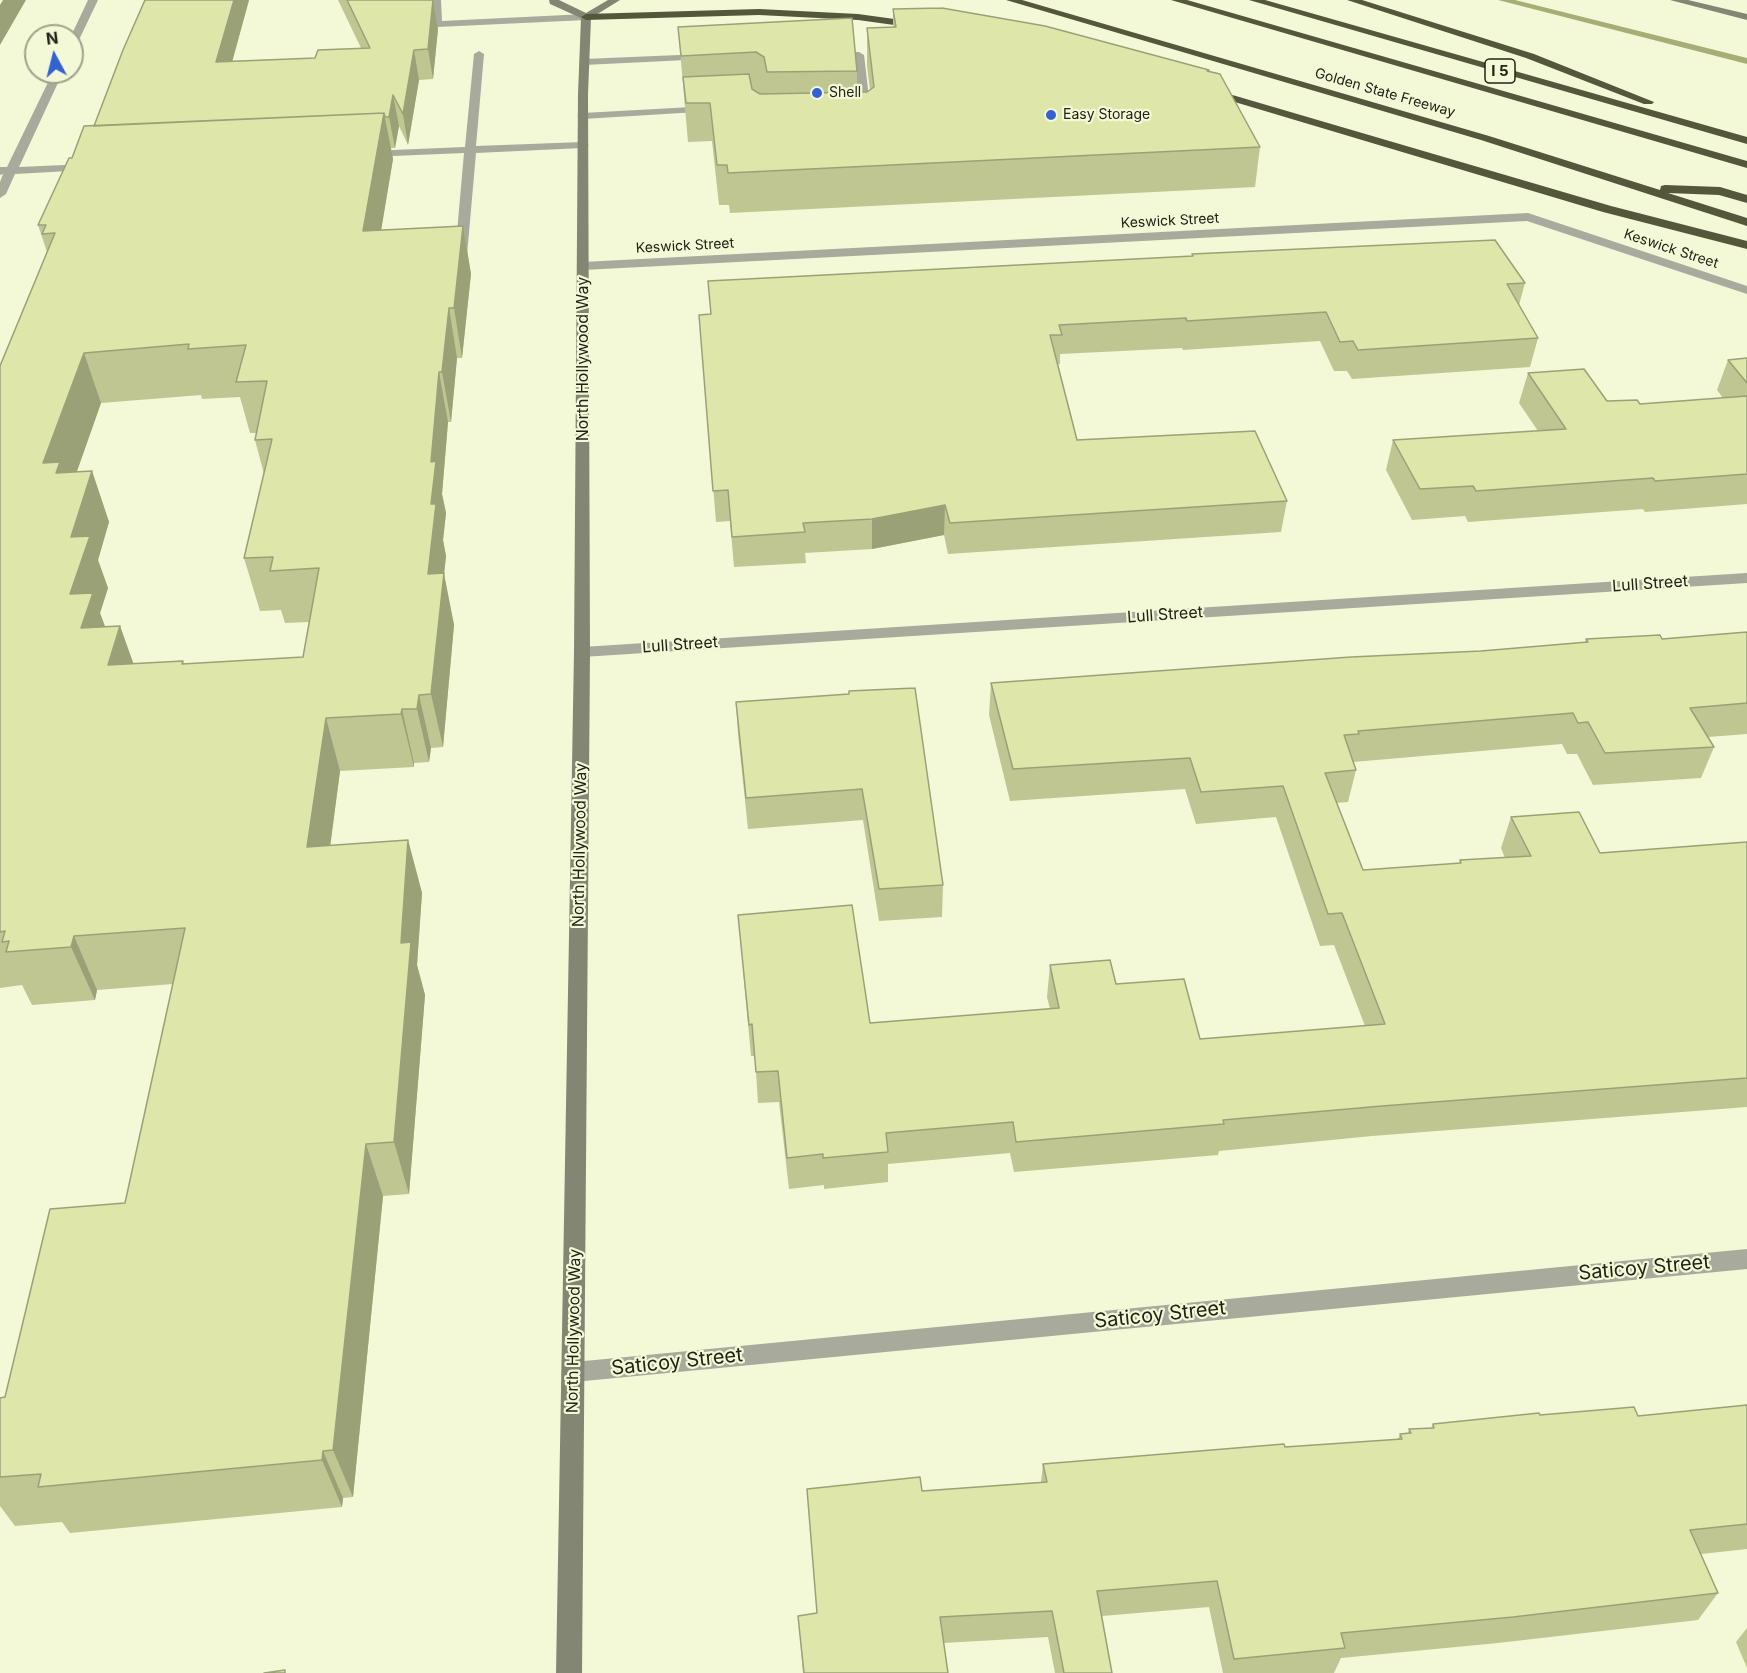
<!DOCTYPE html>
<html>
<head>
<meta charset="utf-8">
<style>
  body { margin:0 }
  #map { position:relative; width:1747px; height:1673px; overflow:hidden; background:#f3f8d6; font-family:Inter,sans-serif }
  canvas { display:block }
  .north { position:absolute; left:24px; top:24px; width:60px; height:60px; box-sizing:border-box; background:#f3f8d6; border:2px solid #9fa38a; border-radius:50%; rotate:353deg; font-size:16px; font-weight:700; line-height:24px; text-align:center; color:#212317 }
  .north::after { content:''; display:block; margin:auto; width:21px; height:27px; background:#3462d2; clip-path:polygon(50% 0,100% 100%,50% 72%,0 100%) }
</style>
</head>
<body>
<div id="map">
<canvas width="1747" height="1673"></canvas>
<div class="north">N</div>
</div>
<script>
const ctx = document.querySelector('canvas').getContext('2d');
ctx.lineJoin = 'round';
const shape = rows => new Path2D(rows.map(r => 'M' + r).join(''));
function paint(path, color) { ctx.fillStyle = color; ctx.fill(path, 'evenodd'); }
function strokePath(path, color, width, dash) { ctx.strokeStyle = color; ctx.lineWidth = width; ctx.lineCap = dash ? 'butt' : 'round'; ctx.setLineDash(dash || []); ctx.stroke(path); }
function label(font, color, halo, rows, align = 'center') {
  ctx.font = font + ' Inter,sans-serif'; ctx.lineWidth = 4.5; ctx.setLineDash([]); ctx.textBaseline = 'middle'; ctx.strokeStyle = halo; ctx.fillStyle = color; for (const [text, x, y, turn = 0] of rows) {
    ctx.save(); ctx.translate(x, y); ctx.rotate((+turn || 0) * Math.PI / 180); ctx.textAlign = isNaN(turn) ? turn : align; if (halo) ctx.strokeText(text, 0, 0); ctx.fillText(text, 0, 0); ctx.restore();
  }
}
paint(shape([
  [1498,0,1515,0,1747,58,1747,64,1498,0]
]), '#a7ae75');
paint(shape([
  [431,0,441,0,442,21,586,14,591,17,586,20,437,27,432,24,431,0],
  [859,52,864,55,871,115,865,118,859,115,854,58,832,58,827,55,832,52,859,52],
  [703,54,708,57,707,59,584,65,579,62,584,59,703,54],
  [710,106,714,107,714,111,583,119,577,116,583,113,710,106]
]), '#a8aa9c');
paint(shape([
  [88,0,98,0,77,44,72,47,71,36,88,0],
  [479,51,484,54,476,146,583,142,589,145,583,148,476,153,467,255,461,259,455,255,464,153,369,157,363,154,369,151,465,147,474,54,479,51],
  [53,72,63,72,19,167,87,164,93,167,87,170,15,174,6,194,0,198,0,182,3,174,0,175,0,167,7,167,53,72],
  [1528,213,1747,286,1747,294,1527,221,583,270,577,266,583,262,1528,213],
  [1747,573,1747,583,582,657,576,656,574,652,576,648,582,647,1747,573],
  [1747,1249,1747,1269,574,1382,566,1379,562,1372,566,1365,574,1362,1747,1249]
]), '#a8aa9c');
paint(shape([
  [549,0,559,0,586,13,608,0,620,0,591,18,588,94,590,652,582,1673,556,1673,574,652,578,94,581,18,550,4,549,0],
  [1670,0,1688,0,1747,14,1747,20,1670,0]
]), '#838672');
paint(shape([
  [1006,0,1022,0,1489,136,1660,190,1661,186,1665,185,1720,187,1747,195,1747,203,1719,195,1668,193,1747,218,1747,226,1481,140,1006,0],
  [1171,0,1187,0,1747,161,1747,168,1171,0],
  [1249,0,1265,0,1747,137,1747,144,1249,0],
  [1347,0,1362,0,1534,54,1654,102,1652,104,1644,104,1526,58,1347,0],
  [759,9,858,14,916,22,921,25,916,28,858,20,759,15,586,20,581,17,586,14,759,9],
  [1212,89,1611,206,1747,241,1747,249,1603,212,1208,94,1208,90,1212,89]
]), '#54573b');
paint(shape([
  [145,0,249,0,232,61,315,58,361,48,338,0,433,0,438,29,433,79,419,80,408,145,399,126,395,148,391,148,393,159,381,230,463,226,471,274,462,358,457,358,451,422,448,422,442,494,446,513,443,540,446,556,444,574,454,625,443,747,431,748,429,762,414,763,414,767,340,771,330,846,408,840,422,893,417,965,425,995,409,1194,383,1196,353,1497,343,1498,342,1507,70,1533,62,1522,15,1526,0,1506,0,1399,5,1397,125,1203,173,984,97,990,95,1000,32,1005,22,985,0,988,0,366,47,252,38,225,72,158,94,126],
  [201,395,202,399,240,397,250,433,256,433,255,440,264,474,244,558,260,611,281,610,285,623,309,622,303,657,184,664,183,661,133,664,120,626,105,627,100,613,108,588,98,560,109,522,92,471,77,471,101,403],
  [893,9,1209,71,1260,147,1255,187,730,213,729,205,719,205,712,141,688,142,678,27,857,71,857,92,867,92,870,90,867,66,867,28,893,27],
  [1192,254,1525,283,1519,305,1538,338,1530,367,1352,379,1347,371,1334,371,1320,341,1183,350,1182,348,1060,354,1060,364,1058,364,1077,440,1287,501,1281,532,948,554,944,535,872,549,805,553,806,563,734,567,730,521,716,522,699,315,711,315,708,281,1192,256],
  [1747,358,1747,504,1645,512,1643,509,1468,522,1465,516,1412,520,1386,470,1393,440,1538,431,1519,403,1528,373,1607,401,1640,404,1723,398,1717,390,1728,360],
  [1747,632,1747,734,1708,737,1714,747,1701,778,1593,785,1577,754,1567,754,1562,744,1353,762,1356,770,1348,802,1336,803,1363,870,1459,863,1460,860,1505,858,1501,848,1511,817,1600,853,1747,842,1747,1107,1372,1136,1219,1151,1218,1155,1014,1172,1010,1153,888,1164,888,1182,824,1189,824,1185,789,1189,779,1102,758,1103,755,1056,751,1056,738,915,870,1023,1050,1009,1047,997,1050,965,1116,984,1200,1039,1365,1026,1334,945,1320,946,1276,817,1196,824,1185,789,1010,801,989,715,991,683,1481,651,1585,642,1586,639,1662,639],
  [849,694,943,885,942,917,879,921,863,820,748,829,738,734,736,702],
  [1747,1405,1747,1549,1701,1554,1718,1593,1698,1620,1498,1643,1341,1658,1334,1673,1223,1673,1209,1607,1102,1616,1112,1673,1055,1673,1048,1637,944,1643,948,1673,803,1673,798,1616,817,1614,807,1489,922,1491,1041,1482,1043,1464,1398,1439,1400,1434,1408,1433,1409,1429,1431,1428,1433,1424,1540,1415,1638,1416],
  [1747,1628,1747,1668,1736,1642]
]), '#bfc692');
paint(shape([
  [3,0,26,0,0,45,0,5],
  [234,0,249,0,224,92,216,62],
  [433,0,438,29,433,79,428,49],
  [414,50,419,80,408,145,403,114],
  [393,95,399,126,395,148,389,117],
  [384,113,393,159,373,279,363,231],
  [463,226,471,274,462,358,454,308],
  [449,308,457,358,451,422,442,372],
  [84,353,101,403,70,491,92,471,109,522,98,560,108,588,100,613,112,645,81,628,70,594,43,463],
  [439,372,448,422,442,494,446,513,443,540,446,556,444,574,454,625,443,747,431,694,428,574,431,504,431,462],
  [945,505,944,535,872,549,872,519],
  [120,626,139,679,108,665],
  [419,695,431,748,429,762,417,709],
  [402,709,414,763,414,767,401,714],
  [326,718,340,771,323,901,307,847],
  [408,840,422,893,417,965,425,995,409,1194,394,1142,401,943],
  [74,936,97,990,95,1000,71,947],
  [366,1144,383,1196,353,1497,333,1450],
  [323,1451,343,1498,342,1507,322,1460]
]), '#9ba177');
const building = shape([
  [145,0,234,0,216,62,315,58,318,50,370,48,347,0,433,0,428,49,414,50,403,114,393,95,389,117,385,117,384,113,94,126,123,50,145,0],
  [942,8,1045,26,1209,70,1207,71,1220,74,1260,147,728,173,727,165,717,165,710,103,686,103,683,77,749,74,752,89,760,94,867,92,874,87,867,28,896,27,893,9,942,8],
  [852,18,857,71,767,72,764,57,756,52,681,56,678,27,852,18],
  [384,113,363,231,463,226,454,308,449,308,442,372,439,372,431,462,436,461,431,504,436,504,428,574,444,573,431,694,419,695,417,709,402,709,401,714,326,718,307,847,408,840,401,943,411,942,394,1142,366,1144,333,1450,323,1451,322,1460,38,1487,41,1474,0,1477,0,1398,5,1397,50,1209,125,1203,185,928,74,936,71,947,6,952,9,941,2,942,5,931,0,932,0,366,55,233,42,234,46,225,38,225,69,158,72,158,84,126,384,113],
  [189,344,188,349,246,345,236,382,267,381,255,440,272,439,244,558,273,557,270,571,319,568,303,657,182,664,183,661,108,665,120,626,81,628,93,593,70,594,90,536,71,537,92,471,56,473,60,462,43,463,84,353,189,344],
  [1495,240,1525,283,1507,284,1538,338,1358,350,1353,341,1340,342,1326,312,1187,321,1186,318,1059,325,1062,335,1050,335,1077,440,1255,431,1287,501,950,523,945,505,872,519,803,523,805,532,732,537,728,490,713,491,699,315,711,314,708,281,1193,256,1192,254,1495,240],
  [1747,358,1747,383,1728,360,1747,358],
  [1584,369,1607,401,1637,400,1640,404,1747,396,1747,474,1655,481,1653,478,1476,491,1473,486,1420,489,1393,440,1566,429,1528,373,1584,369],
  [1747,632,1747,703,1690,708,1714,747,1605,753,1588,722,1578,723,1573,713,1358,731,1359,734,1344,735,1356,770,1325,773,1363,870,1461,863,1460,860,1531,856,1511,817,1579,812,1600,853,1747,842,1747,1078,1382,1106,1223,1120,1224,1124,1016,1142,1013,1122,886,1133,888,1152,823,1158,823,1154,787,1158,778,1071,756,1072,752,1024,749,1025,738,915,852,905,870,1023,1059,1008,1050,965,1110,960,1116,984,1184,979,1200,1039,1385,1024,1342,913,1328,914,1283,786,1201,792,1190,758,1013,769,991,683,1351,657,1481,651,1588,642,1586,639,1660,635,1662,639,1747,632],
  [915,688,943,885,879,889,862,789,746,798,736,702,849,694,849,691,915,688],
  [1747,1405,1747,1524,1690,1530,1718,1593,1513,1617,1341,1633,1345,1648,1234,1659,1217,1581,1097,1591,1112,1673,1064,1673,1052,1611,940,1617,948,1673,804,1673,798,1616,817,1613,807,1489,920,1477,922,1491,1047,1482,1043,1464,1284,1444,1285,1447,1402,1439,1400,1434,1411,1433,1409,1429,1434,1428,1433,1424,1539,1413,1540,1415,1634,1407,1638,1416,1747,1405],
  [285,1670,285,1673,264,1673,285,1670]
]);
paint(building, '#dee6aa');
strokePath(building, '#9ba177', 1.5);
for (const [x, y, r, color] of [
  [817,93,6,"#3462d2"],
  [1051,115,6,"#3462d2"]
]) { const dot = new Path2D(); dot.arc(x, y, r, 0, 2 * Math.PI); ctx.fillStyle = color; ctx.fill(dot); strokePath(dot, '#f3f8d6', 2); }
label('14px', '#212317', '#f3f8d6', [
  ["Shell",829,93],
  ["Easy Storage",1063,115]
], 'left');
label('14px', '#212317', '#f3f8d6', [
  ["Golden State Freeway",1385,93,16],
  ["Keswick Street",1170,221,-3],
  ["Keswick Street",685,246,-3],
  ["Keswick Street",1671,249,18]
]);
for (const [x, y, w] of [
  [1500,71,30]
]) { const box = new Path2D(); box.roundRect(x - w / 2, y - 12, w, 24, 4.5); ctx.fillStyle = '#f3f8d6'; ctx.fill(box); strokePath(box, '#212317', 1.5); }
label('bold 15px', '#212317', null, [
  ["I 5",1500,71]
]);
label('16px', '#212317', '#f3f8d6', [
  ["North Hollywood Way",583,359,-90],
  ["Lull Street",1650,584,-4],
  ["Lull Street",1165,615,-4],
  ["Lull Street",680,645,-4],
  ["North Hollywood Way",580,845,-89],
  ["North Hollywood Way",574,1331,-89]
]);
label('20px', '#212317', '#f3f8d6', [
  ["Saticoy Street",1644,1268,-5],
  ["Saticoy Street",1160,1315,-6],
  ["Saticoy Street",677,1362,-6]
]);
</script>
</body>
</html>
